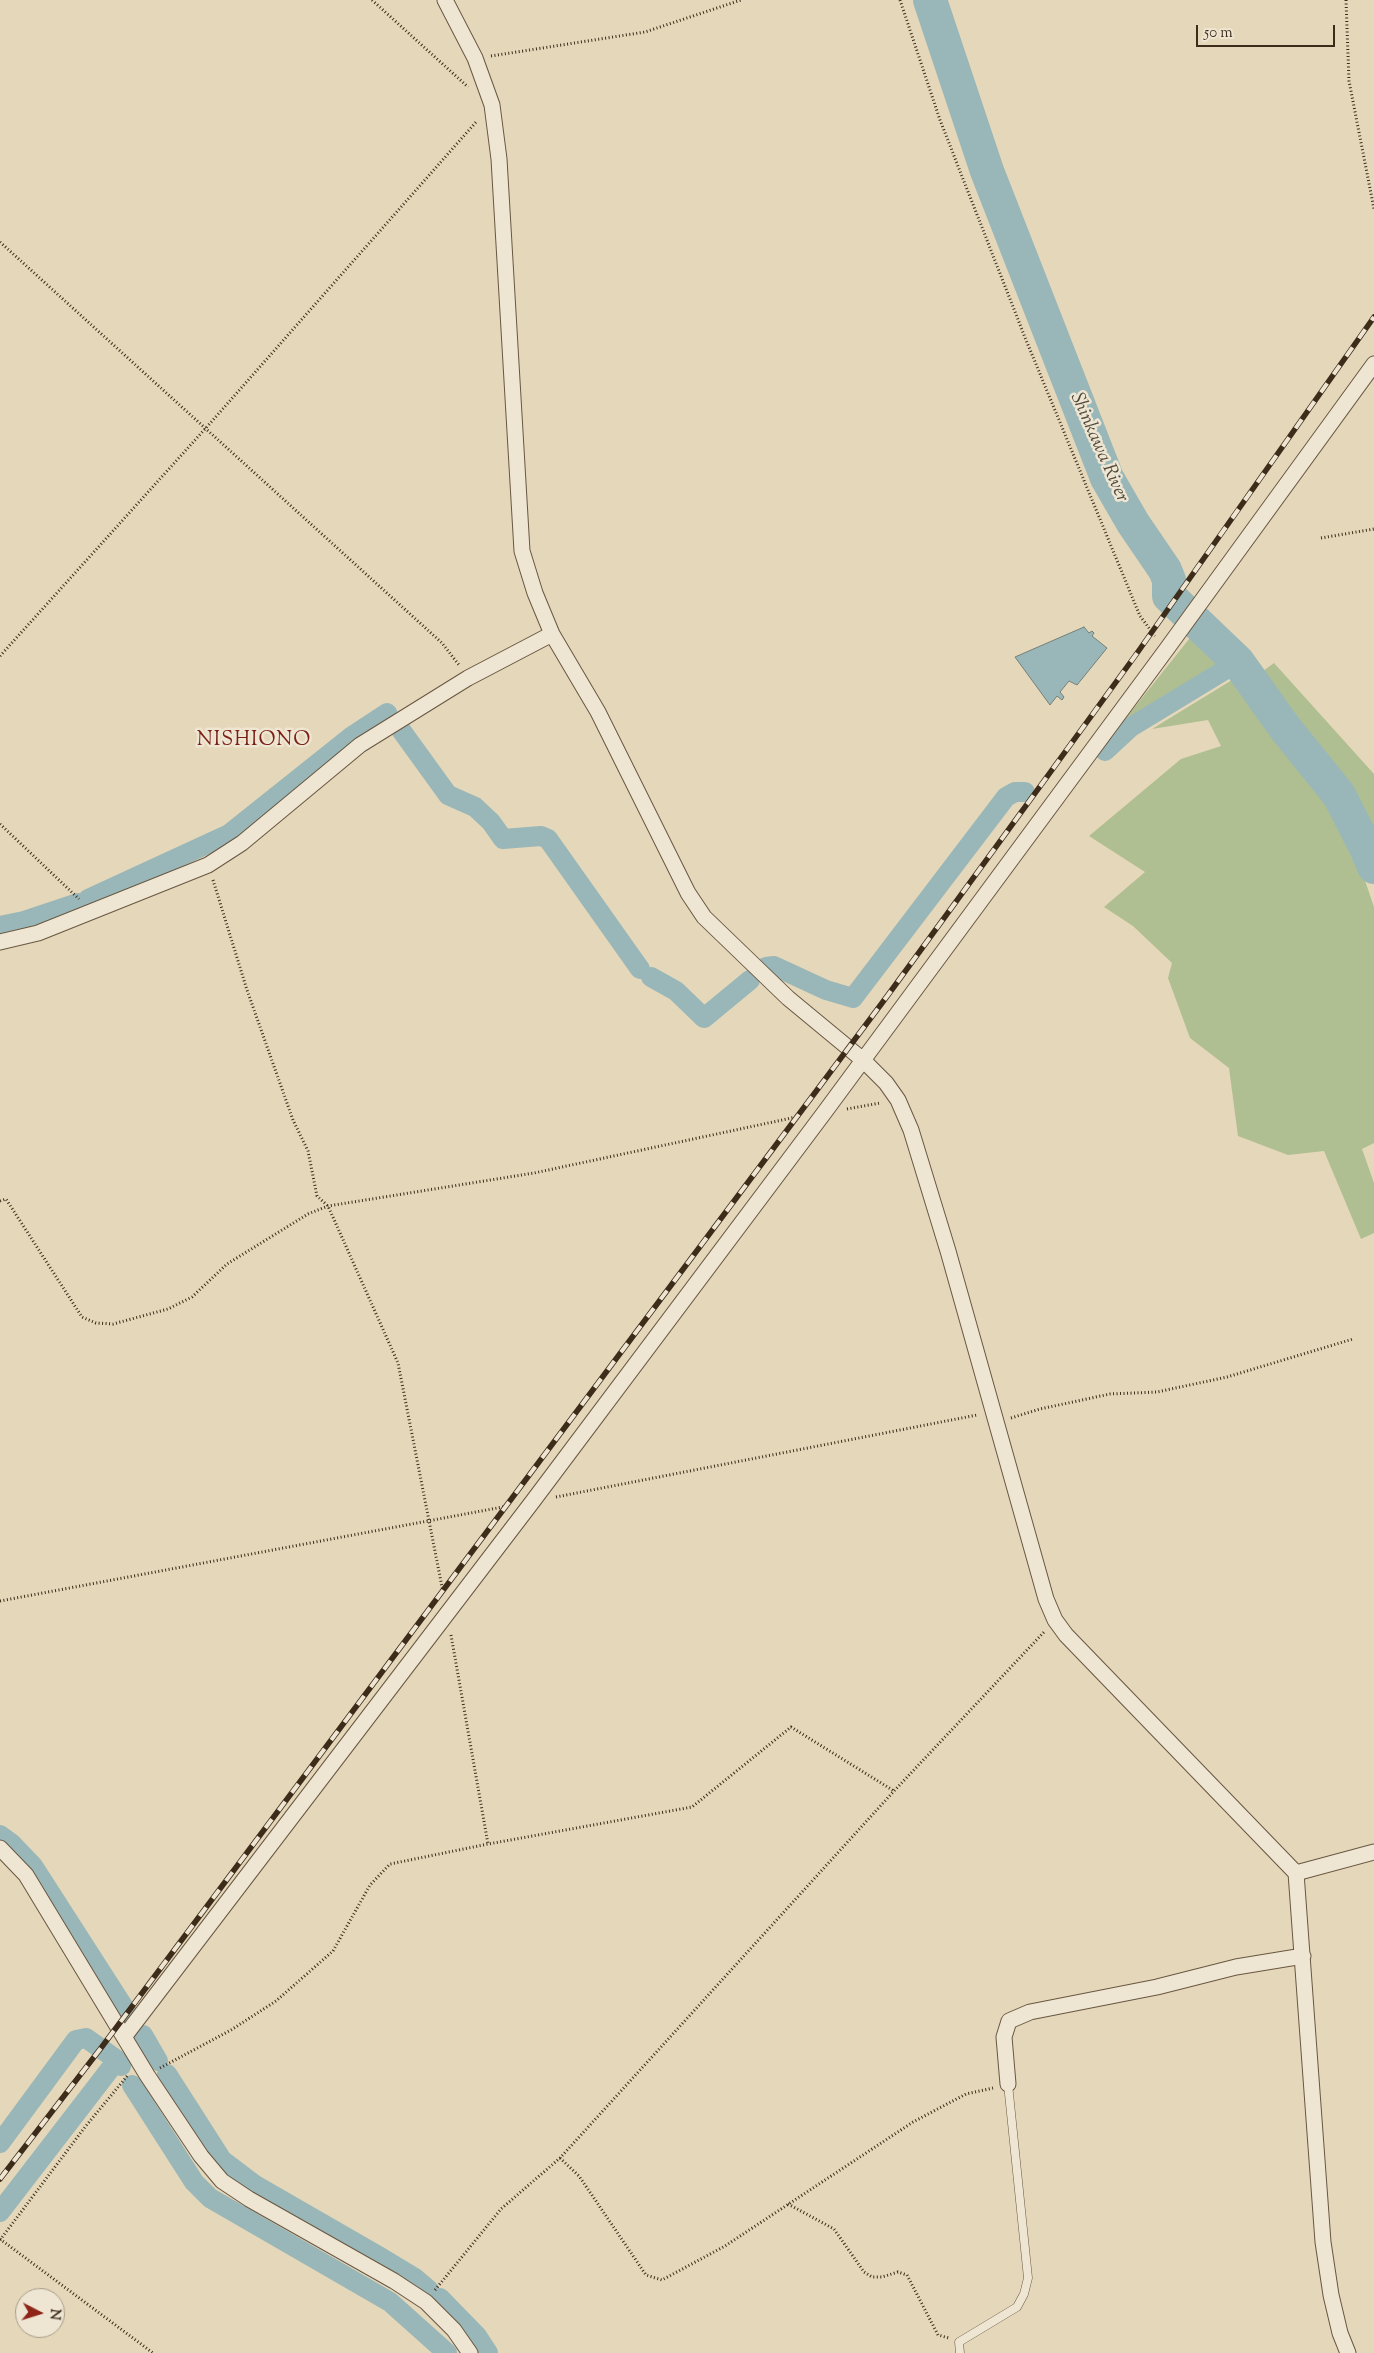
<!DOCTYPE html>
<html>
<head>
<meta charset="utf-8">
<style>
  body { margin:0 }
  #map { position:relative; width:1374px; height:2353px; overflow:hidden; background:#e5d7b9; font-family:"Sorts Mill Goudy",serif }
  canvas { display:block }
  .north { position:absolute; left:15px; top:2288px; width:50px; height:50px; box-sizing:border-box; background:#eee5d2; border:1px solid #a89b88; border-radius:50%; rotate:95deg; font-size:14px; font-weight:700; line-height:20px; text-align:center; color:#3e2c1a }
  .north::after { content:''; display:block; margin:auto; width:18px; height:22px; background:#8f2418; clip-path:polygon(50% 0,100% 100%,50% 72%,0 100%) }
  .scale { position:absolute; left:1196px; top:25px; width:139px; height:22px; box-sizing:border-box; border:2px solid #3e2c1a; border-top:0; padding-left:6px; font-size:15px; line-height:18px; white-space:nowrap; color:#3e2c1a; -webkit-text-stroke:4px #eee5d2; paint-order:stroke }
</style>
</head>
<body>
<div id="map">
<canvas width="1374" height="2353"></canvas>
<div class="north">N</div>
<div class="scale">50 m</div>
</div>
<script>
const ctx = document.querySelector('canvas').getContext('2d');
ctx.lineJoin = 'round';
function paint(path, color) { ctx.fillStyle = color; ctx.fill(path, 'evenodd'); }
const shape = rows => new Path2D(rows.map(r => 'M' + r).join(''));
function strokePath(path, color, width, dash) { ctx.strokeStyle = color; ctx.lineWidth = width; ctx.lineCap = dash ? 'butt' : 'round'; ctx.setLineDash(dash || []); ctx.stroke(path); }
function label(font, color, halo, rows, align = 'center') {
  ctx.font = font + ' "Sorts Mill Goudy",serif'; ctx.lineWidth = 5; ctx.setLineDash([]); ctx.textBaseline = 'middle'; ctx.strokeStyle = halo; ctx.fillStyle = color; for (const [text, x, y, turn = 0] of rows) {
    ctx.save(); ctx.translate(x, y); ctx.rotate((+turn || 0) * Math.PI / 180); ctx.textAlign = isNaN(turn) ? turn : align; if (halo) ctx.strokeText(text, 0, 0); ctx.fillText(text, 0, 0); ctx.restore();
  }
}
paint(shape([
  [1193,634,1221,662,1122,723],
  [1274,663,1374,774,1374,845,1370,833,1333,774,1256,676],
  [1232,680,1279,737,1334,815,1360,866,1374,907,1374,1143,1362,1149,1374,1183,1374,1233,1361,1239,1324,1151,1288,1155,1238,1136,1229,1068,1190,1038,1168,978,1172,963,1133,926,1104,907,1145,872,1089,836,1181,759,1221,746,1208,720,1152,729]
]), '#b0bf92');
const water = shape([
  [1084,627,1089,633,1092,631,1094,633,1092,636,1107,648,1077,685,1069,681,1060,692,1064,697,1062,700,1057,696,1050,705,1015,657,1084,627]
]);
paint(water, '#99b7b8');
strokePath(water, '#757f79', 1);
strokePath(shape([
  [401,730,448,795,475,807,491,822,503,839,541,836,548,839,640,969],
  [1105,751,1131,727,1238,662],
  [88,899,229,834,352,736,387,713,388,715],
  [0,926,24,921,78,903],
  [766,967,774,966,826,990,853,998,1006,797,1015,792,1025,792],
  [651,977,676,991,704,1018,750,980],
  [0,1835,11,1843,33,1866,130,2017],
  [143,2035,158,2061],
  [167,2074,222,2160,255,2185,380,2257,415,2278,429,2290],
  [132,2085,194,2182,210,2198,390,2302,447,2353],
  [0,2143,76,2040,86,2038,117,2060,121,2066],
  [0,2212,117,2060],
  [440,2298,477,2336,488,2353]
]), '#99b7b8', 20);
strokePath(shape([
  [930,0,987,171,1107,478,1133,523,1165,570,1169,580,1169,596,1238,662,1285,728,1339,795,1366,848,1374,867]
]), '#99b7b8', 34);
const service = shape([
  [960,2353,959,2342,1017,2307,1024,2294,1028,2278,1008,2084]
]);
const minor = shape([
  [445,0,475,58,492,105,499,159,522,551,535,593,552,634,598,712,688,893,704,917,788,998,863,1060,886,1083,898,1100,911,1130,948,1251,1046,1599,1055,1620,1066,1635,1296,1873,1323,2242,1331,2295,1340,2333,1348,2353],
  [0,942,38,933,208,865,242,843,360,745,468,678,552,634],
  [0,1848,26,1875,147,2075,201,2156,222,2181,249,2199,394,2281,426,2302,454,2330,470,2353],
  [1296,1873,1374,1852],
  [124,2037,533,1501,824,1113,1166,650,1374,364],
  [1008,2084,1004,2037,1009,2021,1030,2012,1157,1987,1236,1967,1303,1956]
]);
strokePath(service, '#685742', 9);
strokePath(minor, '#685742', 17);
strokePath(shape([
  [372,0,468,87],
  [900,0,940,120,1026,340,1140,616,1155,636],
  [1346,0,1349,81,1374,209],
  [491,56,645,32,741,0],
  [0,242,442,643,459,665],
  [1321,538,1374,529],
  [0,656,205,429,477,121],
  [0,824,79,899],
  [213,880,247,990,293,1120,308,1151,317,1196,328,1206,398,1363,443,1592],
  [847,1109,880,1103],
  [0,1201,6,1199,82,1317,96,1323,113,1324,168,1309,192,1297,227,1264,308,1214,328,1206,534,1173,801,1116],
  [1011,1418,1040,1409,1110,1394,1157,1392,1227,1377,1353,1339],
  [556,1497,977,1415],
  [0,1601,508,1506],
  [451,1635,488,1844],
  [160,2068,231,2030,276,2001,333,1951,370,1885,390,1864,488,1844,692,1807,791,1727,894,1791],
  [560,2158,579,2176,646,2275,662,2280,725,2246,913,2122,966,2094,993,2088],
  [788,2204,834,2229,864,2272,872,2277,882,2277,898,2272,907,2275,938,2335,949,2338],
  [0,2239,153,2353],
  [0,2240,85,2127,128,2075],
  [435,2290,501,2209,560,2158,894,1791,1045,1631]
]), '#3e2c1a', 3, [1, 2.5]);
strokePath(service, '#eee5d2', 8);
strokePath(minor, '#eee5d2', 15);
const rail = shape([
  [0,2179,101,2048,888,995,1135,656,1374,317]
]);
strokePath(rail, '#3e2c1a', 5.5);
strokePath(rail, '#eee5d2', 4, [11]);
label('italic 19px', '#50483a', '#eee5d2', [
  ["Shinkawa River",1098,448,66]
]);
ctx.letterSpacing = '1px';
label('20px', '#7a1f14', '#eee5d2', [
  ["NISHIONO",254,742]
]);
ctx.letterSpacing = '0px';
</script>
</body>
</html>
